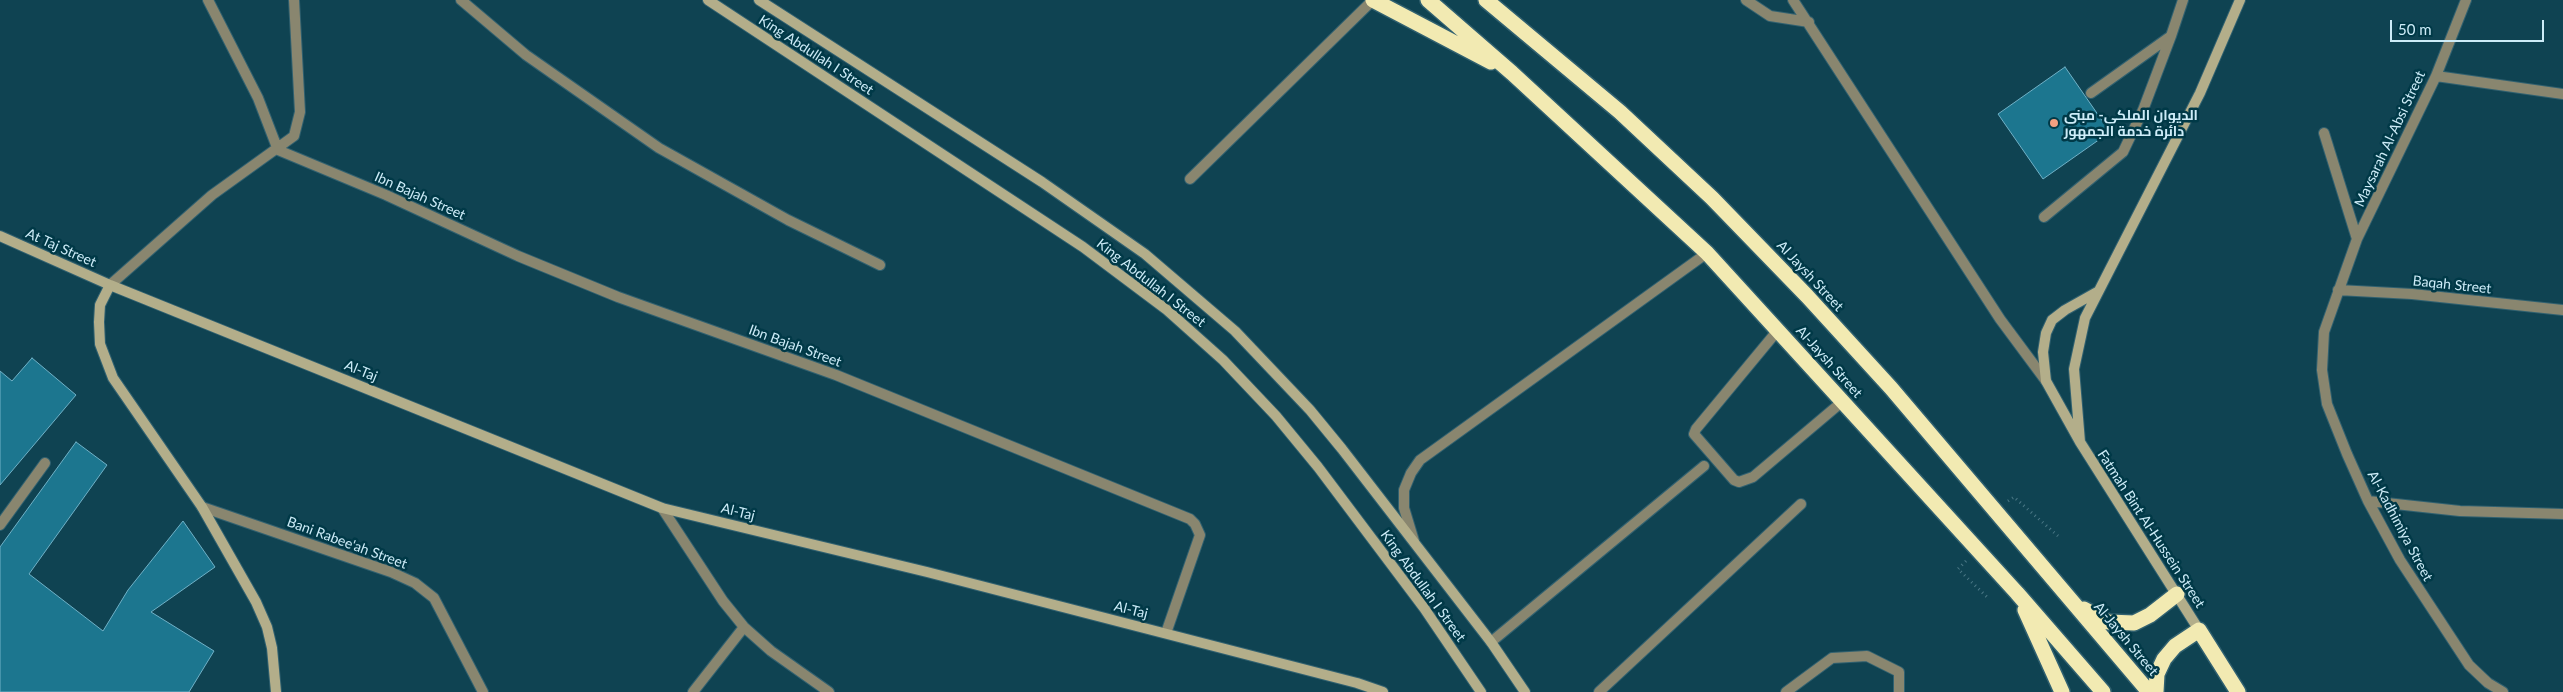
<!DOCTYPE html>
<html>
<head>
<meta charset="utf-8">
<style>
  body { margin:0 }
  #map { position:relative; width:2563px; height:692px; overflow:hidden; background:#0f4352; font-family:Lato,sans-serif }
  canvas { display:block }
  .scale { position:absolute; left:2390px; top:20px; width:154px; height:22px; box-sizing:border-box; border:2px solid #cdecf8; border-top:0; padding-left:6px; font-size:15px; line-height:18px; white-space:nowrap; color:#cdecf8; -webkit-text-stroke:4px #003947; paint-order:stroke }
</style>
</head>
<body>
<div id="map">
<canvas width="2563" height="692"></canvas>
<div class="scale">50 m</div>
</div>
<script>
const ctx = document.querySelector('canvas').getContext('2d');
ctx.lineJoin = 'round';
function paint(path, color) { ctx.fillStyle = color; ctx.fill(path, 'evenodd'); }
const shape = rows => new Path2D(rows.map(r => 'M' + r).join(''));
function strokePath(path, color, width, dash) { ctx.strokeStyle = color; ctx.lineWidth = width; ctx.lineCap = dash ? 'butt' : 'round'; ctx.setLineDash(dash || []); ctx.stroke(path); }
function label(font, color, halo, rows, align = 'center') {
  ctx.font = font + ' Lato,Cairo,sans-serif'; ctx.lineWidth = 5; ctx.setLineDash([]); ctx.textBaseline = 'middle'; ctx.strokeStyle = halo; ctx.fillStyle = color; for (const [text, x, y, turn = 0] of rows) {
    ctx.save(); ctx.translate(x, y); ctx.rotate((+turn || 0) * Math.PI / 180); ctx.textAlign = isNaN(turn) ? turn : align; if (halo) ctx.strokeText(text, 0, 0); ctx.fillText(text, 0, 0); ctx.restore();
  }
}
const building = shape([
  [2065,67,2110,132,2043,179,1998,114,2065,67],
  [32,358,76,395,0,485,0,371,12,381,32,358],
  [76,442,107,465,29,574,103,631,128,590,183,521,215,567,151,612,214,651,189,692,0,692,0,547,76,442]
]);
paint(building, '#1c768f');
strokePath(building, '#70b1c7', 1);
const lane = shape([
  [1746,0,1770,16,1809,22],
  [1793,0,2000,319,2046,381],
  [2091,93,2171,36,2183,0],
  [1190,179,1373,0],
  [2044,217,2123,152,2143,110,2171,36],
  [1778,330,1696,429,1694,434,1734,480,1739,482,1753,477,1843,401],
  [1599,692,1801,504],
  [1786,692,1832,658,1867,656,1899,672,1899,692]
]);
const street = shape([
  [208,0,258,98,278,150],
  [461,0,526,55,659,148,788,220,880,265],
  [2466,0,2436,76,2357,239,2324,332,2322,370,2327,404,2347,454,2368,501,2400,560,2469,665,2488,683,2503,692],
  [2436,76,2563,94],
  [2324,133,2357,239],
  [278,150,386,195,518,256,618,297,836,375,1190,519,1195,524,1200,535,1166,633],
  [110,285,212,195,294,136,300,112,294,0],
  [2338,290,2412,294,2563,310],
  [2368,501,2460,511,2563,514],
  [202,507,391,572,415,583,434,598,483,692],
  [662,508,723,601,744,627,771,651,829,692],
  [0,525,45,463],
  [1414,541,1404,508,1404,490,1411,473,1420,460,1707,253],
  [1491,642,1704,466],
  [693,692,744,627]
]);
const secondary = shape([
  [708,0,1083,247,1167,310,1223,360,1276,416,1318,467,1424,608,1481,692],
  [759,0,1042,182,1145,254,1235,331,1310,410,1342,449,1491,642,1525,692],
  [0,236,110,285,662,508,927,572,1357,683,1383,692],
  [110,285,100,305,99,322,100,344,113,378,202,507,256,602,267,627,272,648,276,692],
  [2097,292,2065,310,2052,320,2046,333,2043,352,2046,381,2080,442,2199,630],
  [2080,442,2074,369,2085,318,2200,93,2240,0]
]);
const highway = shape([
  [1373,0,1491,62],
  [1428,0,1512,73,1707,253,2017,593,2103,692],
  [1486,0,1620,112,1712,198,1807,296,1891,388,2149,692],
  [2084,609,2108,622,2134,623,2150,615,2177,594],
  [2025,610,2062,692],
  [2156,692,2157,674,2164,659,2175,646,2199,630,2238,692]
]);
strokePath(lane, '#316170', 12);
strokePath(street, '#316170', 12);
strokePath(secondary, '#316170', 12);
strokePath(highway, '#316170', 18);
strokePath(shape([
  [2008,501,2014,497,2058,536],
  [1966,561,1958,569,1987,597]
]), '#4b7886', 3, [1, 4]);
strokePath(lane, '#89866f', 10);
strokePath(street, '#89866f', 10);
strokePath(secondary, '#b3ae8a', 10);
strokePath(highway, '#f2eab2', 15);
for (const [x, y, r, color] of [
  [2054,123,5,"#f2a081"]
]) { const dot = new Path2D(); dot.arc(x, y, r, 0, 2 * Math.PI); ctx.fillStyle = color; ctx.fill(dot); strokePath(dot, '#003947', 2); }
label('14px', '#cdecf8', '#003947', [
  ["King Abdullah I Street",816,55,33],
  ["Maysarah Al-Absi Street",2390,139,-65],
  ["Ibn Bajah Street",420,196,24],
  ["At Taj Street",61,248,24],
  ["Al Jaysh Street",1810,276,47],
  ["King Abdullah I Street",1151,283,38],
  ["Baqah Street",2452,285,6],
  ["Ibn Bajah Street",795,346,20],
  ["Al-Jaysh Street",1829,362,48],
  ["Al-Taj",361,371,22],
  ["Al-Taj",738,512,14],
  ["Al-Kadhimiya Street",2400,526,62],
  ["Fatmah Bint Al-Hussein Street",2151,529,57],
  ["Bani Rabee'ah Street",347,543,20],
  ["King Abdullah I Street",1423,586,54],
  ["Al-Taj",1131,610,14],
  ["Al-Jaysh Street",2126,639,50]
]);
label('bold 14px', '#cdecf8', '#003947', [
  ["الديوان الملكي- مبنى",2064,115],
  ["دائرة خدمة الجمهور",2064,131]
], 'left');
</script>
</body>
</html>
